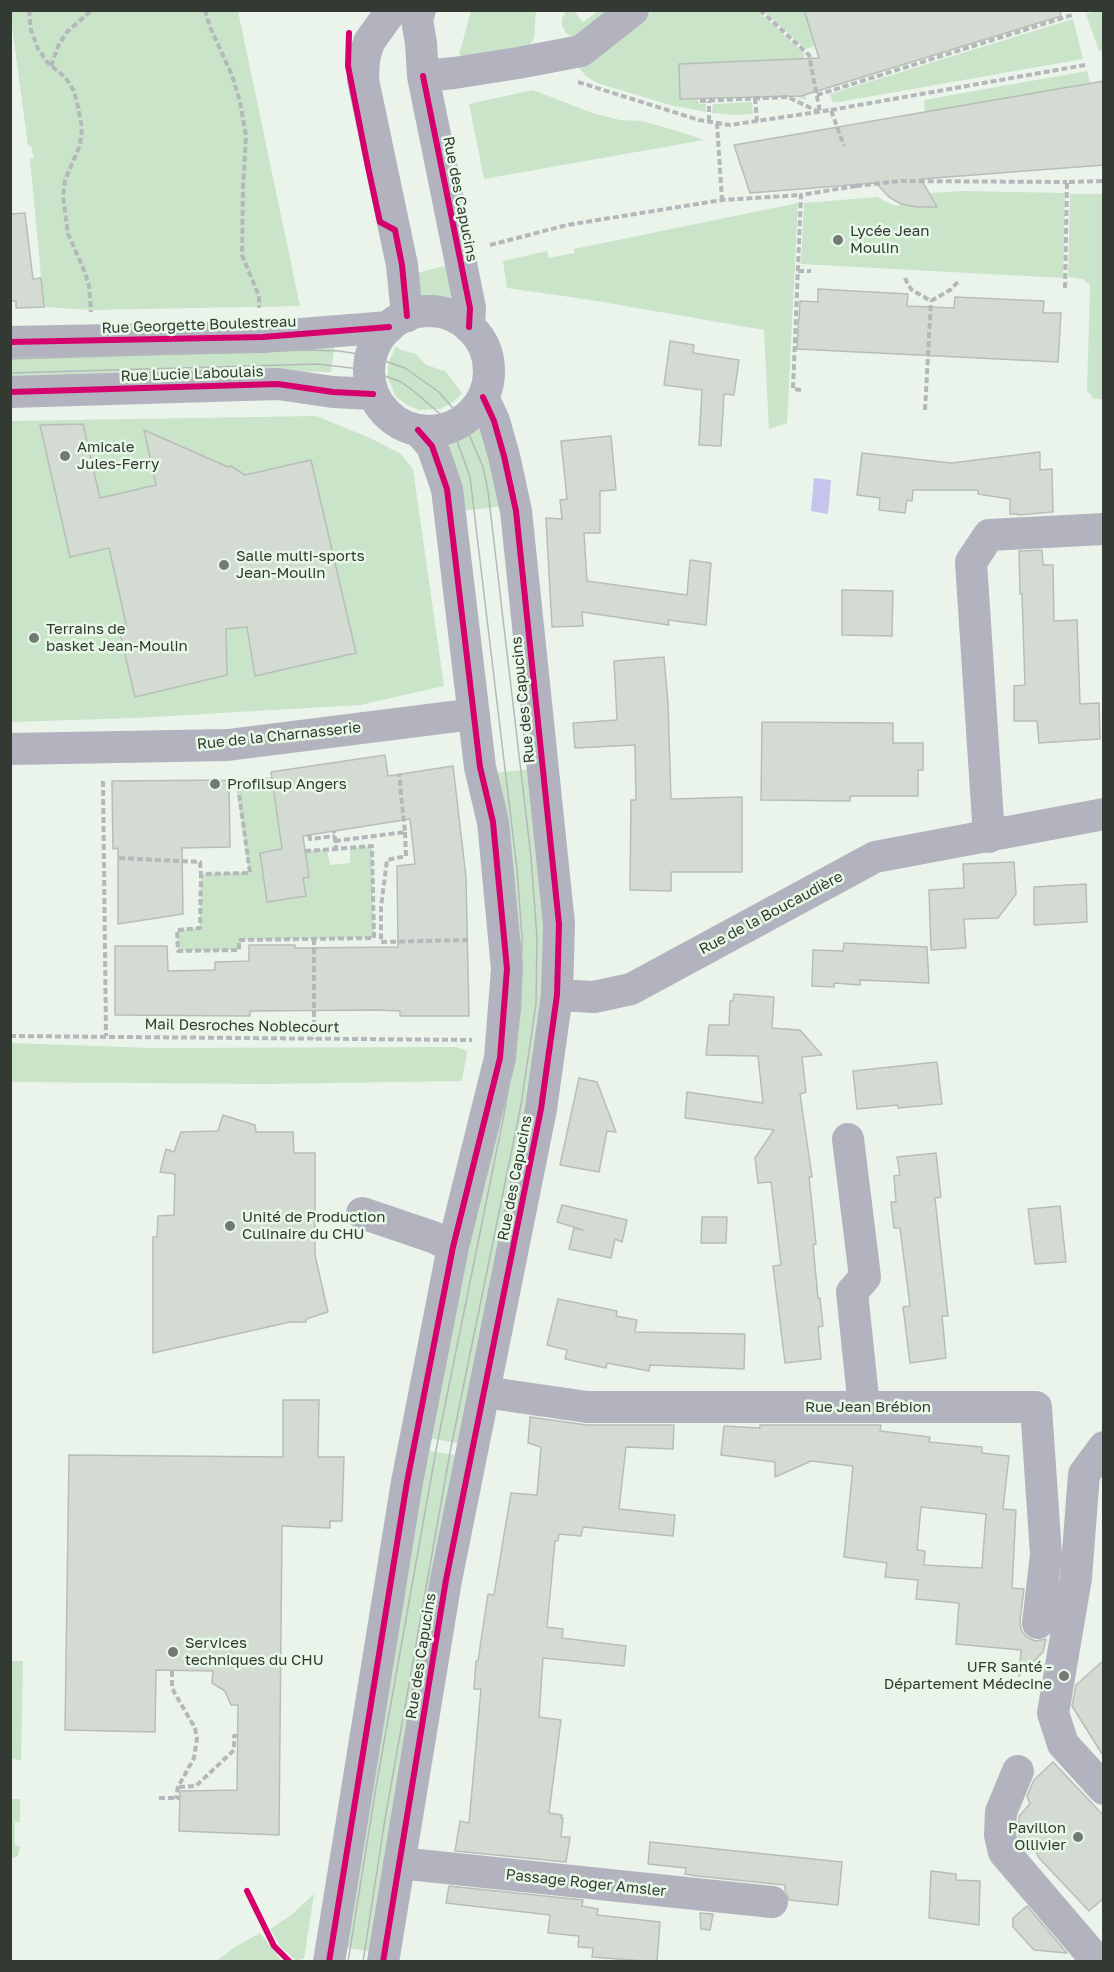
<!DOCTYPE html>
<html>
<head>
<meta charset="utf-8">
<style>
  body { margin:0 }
  #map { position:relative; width:1114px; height:1972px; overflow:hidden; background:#ebf4eb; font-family:"Golos Text",sans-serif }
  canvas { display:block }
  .frame { position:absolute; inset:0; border:12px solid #333933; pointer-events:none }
</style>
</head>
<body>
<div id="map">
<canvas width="1114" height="1972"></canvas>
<div class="frame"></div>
</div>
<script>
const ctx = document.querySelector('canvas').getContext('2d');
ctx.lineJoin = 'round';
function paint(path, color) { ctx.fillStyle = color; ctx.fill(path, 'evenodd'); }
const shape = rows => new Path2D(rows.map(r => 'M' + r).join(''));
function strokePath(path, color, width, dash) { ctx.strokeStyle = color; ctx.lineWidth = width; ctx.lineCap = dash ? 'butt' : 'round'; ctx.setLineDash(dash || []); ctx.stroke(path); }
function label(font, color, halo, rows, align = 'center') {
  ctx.font = font + ' "Golos Text",sans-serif'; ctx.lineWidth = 5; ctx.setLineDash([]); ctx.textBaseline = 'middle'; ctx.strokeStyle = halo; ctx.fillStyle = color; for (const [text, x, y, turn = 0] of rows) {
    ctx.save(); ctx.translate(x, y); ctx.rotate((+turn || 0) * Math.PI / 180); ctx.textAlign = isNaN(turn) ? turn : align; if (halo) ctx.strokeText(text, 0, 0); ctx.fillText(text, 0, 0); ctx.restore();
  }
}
paint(shape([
  [10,11,238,11,300,306,91,310,44,307,30,159,34,158,31,146,28,146],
  [471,11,536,11,534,38,530,44,514,52,470,57,459,55],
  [566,11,574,11,583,22,598,11,618,11,587,35,572,37,566,33,562,26,562,19],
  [653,11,758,11,804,53,806,100,790,95,793,60,679,65,680,99,698,99,699,104,706,104,706,112,670,105,597,83,585,75,578,67],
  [764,11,804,11,815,46,806,49],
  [1096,11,1103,11,1103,50,1099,51,1086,14],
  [1073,19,1083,59,833,103,830,94],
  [1087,71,1090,83,925,112,924,100],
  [533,90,592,113,620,120,642,121,681,132,704,140,484,179,469,104],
  [752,102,753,114,732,115,712,113,713,104],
  [962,191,1065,193,1063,278,801,264,804,203,877,197,893,205,899,206,901,204,921,207,930,193],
  [1070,194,1103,194,1103,399,1094,399,1087,390,1090,285,1083,279,1068,277],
  [798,203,787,423,769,429,764,330,591,300,507,288,503,261,547,251,549,258,575,253,574,249],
  [452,264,453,302,431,298,418,299,413,274],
  [335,344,331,372,278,371,11,379,10,352],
  [396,346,401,350,416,354,426,365,445,371,462,393,452,403,440,409,419,410,407,405,396,397,388,378,388,364],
  [316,416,368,437,401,454,413,469,444,686,360,705,135,718,11,722,10,421],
  [482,422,505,506,460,511,443,444,464,436],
  [531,769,545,888,546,1021,462,1444,428,1438,508,1041,496,773],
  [271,777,284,865,275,850,260,853,267,902,306,896,303,878,309,877,305,851,327,849,330,865,350,863,350,848,372,846,374,938,240,940,239,950,178,951,177,930,200,928,201,874,249,872,235,779],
  [11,1043,152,1048,456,1047,467,1051,462,1081,267,1084,11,1082],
  [425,1450,460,1456,375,1952,339,1947],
  [11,1661,23,1661,21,1760,11,1759],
  [10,1799,20,1799,20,1822,15,1822,15,1846,20,1846,18,1856,11,1859],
  [314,1894,304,1958,296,1961,280,1946,270,1929,290,1916],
  [260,1933,282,1961,216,1961,235,1947]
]), '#c9e4c9');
paint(shape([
  [814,478,831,480,828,514,811,511]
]), '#c4c4ec');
const building = shape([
  [804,10,1060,10,1061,16,801,96,680,99,679,64,819,58,804,10],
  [1104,81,1104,165,921,179,937,207,917,207,901,204,889,197,876,183,750,193,734,145,1104,81],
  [25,213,33,279,41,278,44,307,16,308,16,301,10,301,10,214,25,213],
  [818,289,908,294,907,306,954,308,955,297,1044,301,1043,313,1061,313,1058,362,797,349,800,301,818,302,818,289],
  [670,341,694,345,693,353,739,360,734,395,724,394,721,446,699,445,702,390,664,385,670,341],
  [83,424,100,498,156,485,144,430,228,467,231,466,245,475,311,460,356,653,255,676,247,627,226,629,227,675,135,697,119,629,127,628,109,548,70,557,40,425,83,424],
  [611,436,616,490,600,491,600,533,584,533,587,581,687,595,690,560,711,563,706,625,668,620,669,625,582,612,583,626,552,627,546,518,562,519,560,500,567,499,561,441,611,436],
  [1040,452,1040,470,1052,469,1053,512,1018,515,1018,514,1010,514,1010,499,978,494,978,490,913,490,912,501,907,500,905,513,879,510,880,498,857,495,862,453,951,463,1040,452],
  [1042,550,1043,565,1053,565,1054,621,1077,620,1080,704,1099,703,1100,739,1039,743,1037,721,1014,721,1014,686,1025,685,1022,594,1020,594,1019,551,1042,550],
  [842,590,893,591,892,636,842,635,842,590],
  [664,657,668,704,671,799,742,797,742,872,671,872,671,891,630,890,631,800,636,800,635,745,575,748,573,723,617,720,614,661,664,657],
  [762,722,893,723,893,743,923,743,923,770,918,770,918,796,850,796,850,801,761,800,762,722],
  [385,755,388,776,453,766,466,877,469,1016,400,1016,400,1011,378,1010,250,1011,250,1016,115,1015,115,946,167,946,168,971,215,970,215,962,249,961,249,945,295,945,295,948,398,947,397,866,415,864,410,819,303,836,309,877,303,878,306,896,267,902,260,853,282,849,271,772,385,755],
  [229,780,230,847,182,848,183,914,118,924,118,848,113,849,112,781,229,780],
  [1014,862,1016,894,998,918,964,919,966,948,931,950,929,890,964,888,963,864,1014,862],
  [1086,884,1087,922,1034,925,1034,887,1086,884],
  [844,943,927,947,929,983,860,980,860,985,834,983,834,987,812,986,813,950,843,951,844,943],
  [734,994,774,997,772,1028,800,1030,822,1055,802,1057,806,1092,800,1094,812,1177,809,1177,816,1244,813,1245,818,1298,820,1298,823,1326,818,1327,821,1359,785,1363,773,1266,781,1265,771,1182,758,1183,755,1158,774,1130,685,1118,687,1092,763,1103,758,1056,706,1055,709,1025,729,1025,730,1001,733,1001,734,994],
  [937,1062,942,1104,898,1108,898,1105,857,1109,853,1071,937,1062],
  [579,1078,597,1082,616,1132,607,1131,599,1172,560,1165,579,1078],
  [223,1115,255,1125,256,1132,293,1132,294,1153,315,1153,315,1255,328,1312,306,1319,306,1322,290,1322,153,1353,153,1237,157,1237,158,1216,174,1215,175,1174,160,1172,166,1149,174,1152,181,1132,218,1131,223,1115],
  [936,1153,941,1197,935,1198,948,1316,942,1316,946,1358,910,1363,903,1307,910,1306,900,1228,894,1228,891,1202,896,1202,894,1176,900,1175,897,1157,936,1153],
  [562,1205,627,1220,622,1242,615,1239,611,1258,569,1249,574,1228,583,1230,557,1222,562,1205],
  [1060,1206,1066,1262,1035,1264,1028,1209,1060,1206],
  [702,1217,727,1217,726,1243,701,1243,702,1217],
  [558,1299,617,1311,616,1316,637,1320,635,1332,745,1334,744,1369,650,1365,649,1371,607,1363,606,1368,565,1359,567,1350,547,1345,558,1299],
  [283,1400,319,1400,318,1457,344,1457,342,1521,330,1521,330,1528,282,1526,279,1835,179,1831,180,1791,237,1790,238,1705,231,1705,225,1691,212,1683,213,1671,156,1670,155,1732,65,1730,69,1455,283,1457,283,1400],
  [530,1417,587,1425,674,1425,673,1449,626,1447,619,1509,675,1515,673,1536,583,1527,581,1536,559,1534,558,1541,555,1541,547,1627,563,1629,562,1638,626,1646,624,1666,543,1658,539,1717,561,1720,549,1813,562,1815,561,1818,563,1818,561,1837,570,1837,566,1862,455,1851,460,1821,469,1823,481,1689,474,1689,476,1661,478,1661,488,1594,494,1595,511,1493,537,1495,541,1447,528,1443,530,1417],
  [760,1425,881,1425,880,1431,930,1437,929,1442,982,1447,982,1453,1009,1456,1003,1509,1016,1510,1012,1588,1024,1589,1020,1621,1021,1630,1027,1637,1035,1641,1046,1639,1043,1652,1019,1676,1021,1650,956,1644,959,1603,916,1599,918,1580,885,1577,887,1563,844,1557,853,1466,811,1461,775,1477,775,1462,721,1455,724,1426,760,1428,760,1425],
  [921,1507,986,1514,982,1568,924,1565,925,1551,917,1550,921,1507],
  [1104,1660,1104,1757,1072,1706,1076,1685,1104,1660],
  [1053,1762,1104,1816,1104,1898,1089,1911,1039,1858,1035,1850,1030,1849,1019,1837,1019,1816,1030,1804,1027,1796,1034,1780,1053,1762],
  [650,1842,842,1862,838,1905,789,1900,785,1890,785,1885,697,1876,685,1874,686,1868,648,1864,650,1842],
  [931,1871,956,1874,956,1880,980,1881,979,1925,929,1918,931,1871],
  [449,1886,583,1900,582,1906,598,1909,597,1915,660,1922,657,1962,592,1957,593,1948,578,1947,579,1936,548,1933,550,1915,446,1903,449,1886],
  [1027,1906,1067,1953,1034,1950,1013,1927,1013,1918,1027,1906],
  [700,1913,713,1914,710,1930,701,1929,700,1913]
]);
paint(building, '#d3dbd3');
strokePath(building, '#b7beb7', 1.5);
strokePath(shape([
  [29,10,31,30,38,49,48,63,65,77,74,91,78,107,82,128,80,145,65,180,63,197,68,234,84,270,89,286,91,312],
  [205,10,210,27,232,75,240,102,246,136,243,188,242,255,259,296,259,308],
  [760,10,809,55,820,112],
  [1085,11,1087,10],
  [1102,62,1104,62],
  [51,66,59,44,68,31,92,10],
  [578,82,699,120,730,125,831,110,844,146],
  [817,95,1072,15],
  [755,98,757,121],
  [700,101,788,97,819,112],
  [831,110,1085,65],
  [709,121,709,101],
  [717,123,722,200],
  [856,186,901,181,1067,182],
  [490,245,567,225,722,200,801,195],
  [798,271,811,271],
  [905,278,908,285,912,290,931,301],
  [1065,288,1067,182,1104,181],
  [931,301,950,290,959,281],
  [801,390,793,389,801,195,856,186],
  [925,410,931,301],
  [103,781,106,1036],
  [238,786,250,873,201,874,200,928,177,930,178,951,239,950,239,940,374,938,372,846,336,849,334,831],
  [405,832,406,856,387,860,381,907,381,942,468,940],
  [309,835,310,839,335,836],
  [335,841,405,832,399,774],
  [305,851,336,849],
  [119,858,200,862,201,874],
  [314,939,314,1039],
  [10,1036,472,1040],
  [172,1671,172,1686,174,1692,195,1728,197,1738,194,1758,178,1787,176,1799],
  [179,1787,196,1786,234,1750,234,1736,238,1736],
  [159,1798,180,1798],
  [247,1891,274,1946,290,1962]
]), '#b4b8bb', 4, [6, 3]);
strokePath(shape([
  [392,10,369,42,364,59,363,80,402,265,407,316],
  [420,10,417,20,421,43,423,76,470,308,469,327],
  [423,76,454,73,518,63,581,51,633,10],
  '369 371a60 60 0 1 1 120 0a60 60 0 1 1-120 0Z',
  [10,342,263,337,389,327],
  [10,392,278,384,333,392,373,394],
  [10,749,228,745,474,714],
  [989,837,971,562,989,535,1104,529],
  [557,995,594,997,631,989,875,857,1104,814],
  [848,1139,865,1277,852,1292,864,1407],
  [362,1213,433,1237,453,1247],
  [484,1392,587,1407,1036,1407,1046,1555,1038,1623],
  [1104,1447,1084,1474,1076,1578,1053,1713,1063,1744,1104,1789],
  [1018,1771,1001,1812,1000,1835,1004,1852,1098,1962],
  [399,1863,772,1902],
  [329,1962,407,1482,453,1247,500,1058,507,969,493,822,480,767,447,489,432,446,418,430],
  [383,1962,446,1580,541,1109,557,995,559,924,516,511,504,456,494,421,483,397]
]), '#b2b3bf', 32);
strokePath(shape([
  [10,359,308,350,339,351,371,356,405,368,439,392,463,420,483,467,488,491,531,857,537,937,536,1004,521,1105,451,1447,384,1825,363,1962],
  [10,373,317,364,369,370,401,382,415,392,440,414,457,441,470,477,517,869,522,937,521,1004,516,1046,504,1114,437,1445,376,1787,348,1962]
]), '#b4b8ba', 1.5);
strokePath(shape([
  [349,33,348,66,368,167,380,222,395,230,402,265,407,316],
  [423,76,470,308,469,327],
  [10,342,263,337,389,327],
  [10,392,278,384,333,392,373,394],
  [247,1891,274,1946,290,1962],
  [329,1962,407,1482,453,1247,500,1058,507,969,493,822,480,767,447,489,432,446,418,430],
  [383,1962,446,1580,541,1109,557,995,559,924,516,511,504,456,494,421,483,397]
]), '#d6006c', 6);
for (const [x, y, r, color] of [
  [838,240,6,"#737a73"],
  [65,456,6,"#737a73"],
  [224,565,6,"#737a73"],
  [34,638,6,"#737a73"],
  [215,784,6,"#737a73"],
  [230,1226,6,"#737a73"],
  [173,1652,6,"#737a73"],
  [1064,1676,6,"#737a73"],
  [1078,1837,6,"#737a73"]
]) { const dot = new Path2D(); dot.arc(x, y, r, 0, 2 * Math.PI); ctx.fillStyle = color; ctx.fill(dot); strokePath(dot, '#e7f8e7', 2); }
label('15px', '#333933', '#e7f8e7', [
  ["Rue des Capucins",460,199,79],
  ["Rue Georgette Boulestreau",199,325,-2],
  ["Rue Lucie Laboulais",192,374,-2],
  ["Rue des Capucins",523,700,-96],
  ["Rue de la Charnasserie",279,736,-6],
  ["Rue de la Boucaudière",771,913,-28],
  ["Mail Desroches Noblecourt",242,1026,1],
  ["Rue des Capucins",515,1178,-79],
  ["Rue Jean Brébion",868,1407],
  ["Rue des Capucins",421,1656,-81],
  ["Passage Roger Amsler",586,1883,6]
]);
label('15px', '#333933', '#e7f8e7', [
  ["Lycée Jean",850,231],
  ["Moulin",850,248],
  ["Amicale",77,447],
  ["Jules-Ferry",77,464],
  ["Salle multi-sports",236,556],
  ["Jean-Moulin",236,573],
  ["Terrains de",46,629],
  ["basket Jean-Moulin",46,646],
  ["Profilsup Angers",227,784],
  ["Unité de Production",242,1217],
  ["Culinaire du CHU",242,1234],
  ["Services",185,1643],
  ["techniques du CHU",185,1660],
  ["UFR Santé -",1052,1667,"right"],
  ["Département Médecine",1052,1684,"right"],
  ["Pavillon",1066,1828,"right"],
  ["Ollivier",1066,1845,"right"]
], 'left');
</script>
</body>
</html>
